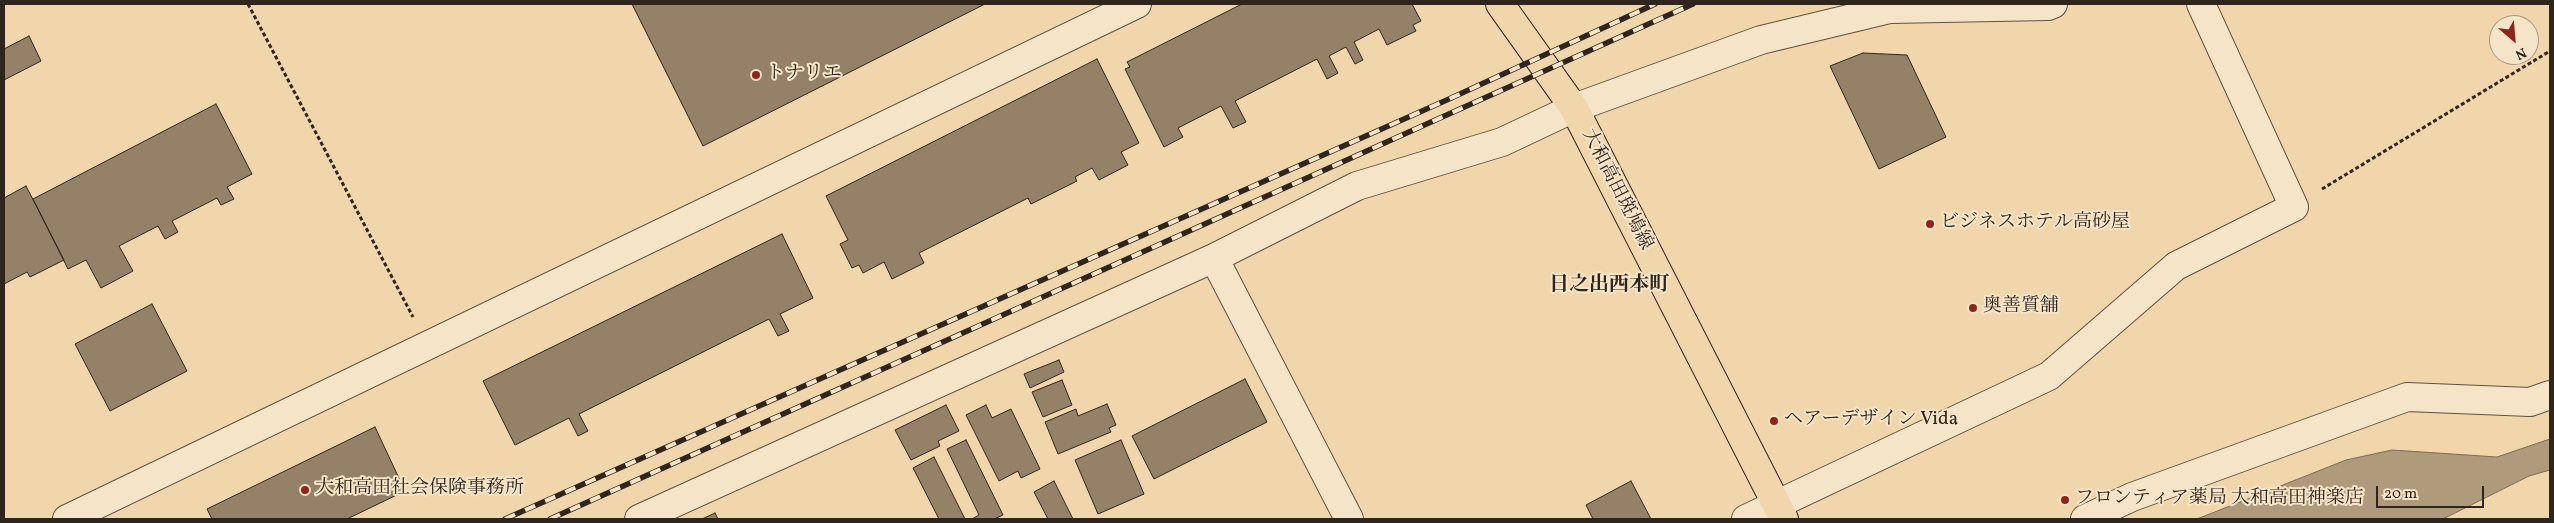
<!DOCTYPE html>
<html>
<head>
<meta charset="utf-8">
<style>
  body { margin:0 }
  #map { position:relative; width:2554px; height:523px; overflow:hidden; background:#f1d6ac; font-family:Vollkorn,serif }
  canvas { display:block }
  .frame { position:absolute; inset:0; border:5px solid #30251d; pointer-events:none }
  .north { position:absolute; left:2489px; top:15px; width:50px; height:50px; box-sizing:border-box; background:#f6e4c9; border:1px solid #a79884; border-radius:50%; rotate:153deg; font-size:14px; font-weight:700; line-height:20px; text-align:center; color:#30251d }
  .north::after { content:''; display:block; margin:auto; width:18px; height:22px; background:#8f2418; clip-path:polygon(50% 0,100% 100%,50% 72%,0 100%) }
  .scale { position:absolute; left:2376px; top:486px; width:108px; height:22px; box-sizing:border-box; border:2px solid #30251d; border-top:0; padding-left:6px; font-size:15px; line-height:18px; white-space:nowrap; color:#30251d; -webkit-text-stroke:4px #f6e4c9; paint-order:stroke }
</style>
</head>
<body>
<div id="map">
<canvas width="2554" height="523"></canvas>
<div class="frame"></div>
<div class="north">N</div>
<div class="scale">20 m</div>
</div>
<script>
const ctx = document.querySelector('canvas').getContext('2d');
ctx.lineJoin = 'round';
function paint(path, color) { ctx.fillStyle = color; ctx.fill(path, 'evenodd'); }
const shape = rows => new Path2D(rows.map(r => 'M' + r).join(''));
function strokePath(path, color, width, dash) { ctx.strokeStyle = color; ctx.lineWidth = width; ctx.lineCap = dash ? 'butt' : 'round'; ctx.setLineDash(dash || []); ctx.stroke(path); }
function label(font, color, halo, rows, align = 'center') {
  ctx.font = font + ' Vollkorn,"Noto Serif JP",serif'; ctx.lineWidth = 4; ctx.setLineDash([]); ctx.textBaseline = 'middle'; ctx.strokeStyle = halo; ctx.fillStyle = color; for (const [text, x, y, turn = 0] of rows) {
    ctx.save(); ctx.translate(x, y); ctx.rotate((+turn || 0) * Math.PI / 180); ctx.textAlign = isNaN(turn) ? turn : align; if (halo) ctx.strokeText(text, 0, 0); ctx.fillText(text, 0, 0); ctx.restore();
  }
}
const water = shape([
  [2550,439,2550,470,2529,476,2443,519,2197,519,2346,460,2392,450,2497,457,2550,439]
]);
paint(water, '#af9a7b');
strokePath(water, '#7c6b55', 1);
const building = shape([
  [632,4,985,4,703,146,632,4],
  [1242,4,1412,4,1421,21,1413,25,1416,31,1387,45,1379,29,1354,42,1363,60,1355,64,1346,47,1329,56,1338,73,1327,79,1317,59,1235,101,1246,122,1233,128,1221,106,1178,128,1183,137,1164,147,1125,69,1130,67,1127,62,1242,4],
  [29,36,41,61,4,80,4,49,29,36],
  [1863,53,1907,55,1946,137,1879,169,1830,66,1863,53],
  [1097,59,1139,143,1121,152,1128,165,1099,180,1092,168,1075,177,1077,181,1031,204,1028,198,919,253,924,263,892,279,884,262,863,273,859,265,852,268,840,244,848,240,826,196,1097,59],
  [216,104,252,174,227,187,234,199,221,205,217,198,172,221,178,232,165,239,158,226,119,246,133,271,101,288,86,260,68,269,33,199,216,104],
  [26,186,64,260,30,277,27,272,4,284,4,198,26,186],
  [782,234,813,298,780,314,789,331,778,336,769,319,579,414,588,431,578,436,569,418,515,445,483,381,782,234],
  [152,304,187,371,110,411,75,344,152,304],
  [1059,360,1064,372,1030,388,1024,374,1059,360],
  [1245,379,1267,422,1154,479,1132,436,1245,379],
  [1062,380,1072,405,1043,417,1032,392,1062,380],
  [1107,404,1116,425,1109,428,1111,432,1058,454,1045,422,1076,409,1078,416,1107,404],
  [946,405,959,431,938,441,940,446,911,460,895,430,946,405],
  [986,405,992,418,1011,409,1040,469,1021,478,1018,471,999,481,966,415,986,405],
  [375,427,405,491,347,519,212,519,207,509,375,427],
  [966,440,1003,515,994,519,972,519,979,515,947,449,966,440],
  [1121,440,1144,494,1098,514,1075,460,1121,440],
  [934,457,965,519,939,519,913,468,934,457],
  [1054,481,1073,519,1048,519,1034,492,1054,481],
  [1631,481,1651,519,1593,519,1586,505,1631,481],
  [715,513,718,519,702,519,715,513]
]);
paint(building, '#948167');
strokePath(building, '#30251d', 1);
const minor = shape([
  [1214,258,1349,519],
  [67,519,1137,4],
  [639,519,1214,258,1357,186,1502,142,1574,108,1761,40,1890,9,2048,6,2053,4],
  [1746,519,2049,376,2176,266,2294,207,2201,4],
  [2085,519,2132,497,2407,397,2530,402,2550,395]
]);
const major = shape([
  [1500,4,1574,108,1784,519]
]);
strokePath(minor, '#605141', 30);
strokePath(major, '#30251d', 30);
strokePath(shape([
  [248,4,413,317],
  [2322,189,2550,51]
]), '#30251d', 3, [4, 2.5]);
strokePath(minor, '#f6e4c9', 28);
strokePath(major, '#f1d6ac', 28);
const rail = shape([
  [505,519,1449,99,1655,4],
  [550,519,1693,4]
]);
strokePath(rail, '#30251d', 5.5);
strokePath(rail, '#f6e4c9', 4, [11]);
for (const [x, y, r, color] of [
  [756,75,5,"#8f2418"],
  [1930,224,5,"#8f2418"],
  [1973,308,5,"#8f2418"],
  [1774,421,5,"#8f2418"],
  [305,490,5,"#8f2418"],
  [2065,500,5,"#8f2418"]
]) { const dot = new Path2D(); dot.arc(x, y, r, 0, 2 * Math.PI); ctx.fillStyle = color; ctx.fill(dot); strokePath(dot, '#f6e4c9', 2); }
label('19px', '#30251d', '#f6e4c9', [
  ["トナリエ",766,75],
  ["ビジネスホテル高砂屋",1940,224],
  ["奥善質舗",1983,308],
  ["ヘアーデザイン Vida",1784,421],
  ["大和高田社会保険事務所",315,490],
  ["フロンティア薬局 大和高田神楽店",2075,500]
], 'left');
label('19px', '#30251d', '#f6e4c9', [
  ["大和高田斑鳩線",1616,190,63]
]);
label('bold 20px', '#30251d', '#f6e4c9', [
  ["日之出西本町",1609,286]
]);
</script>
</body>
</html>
